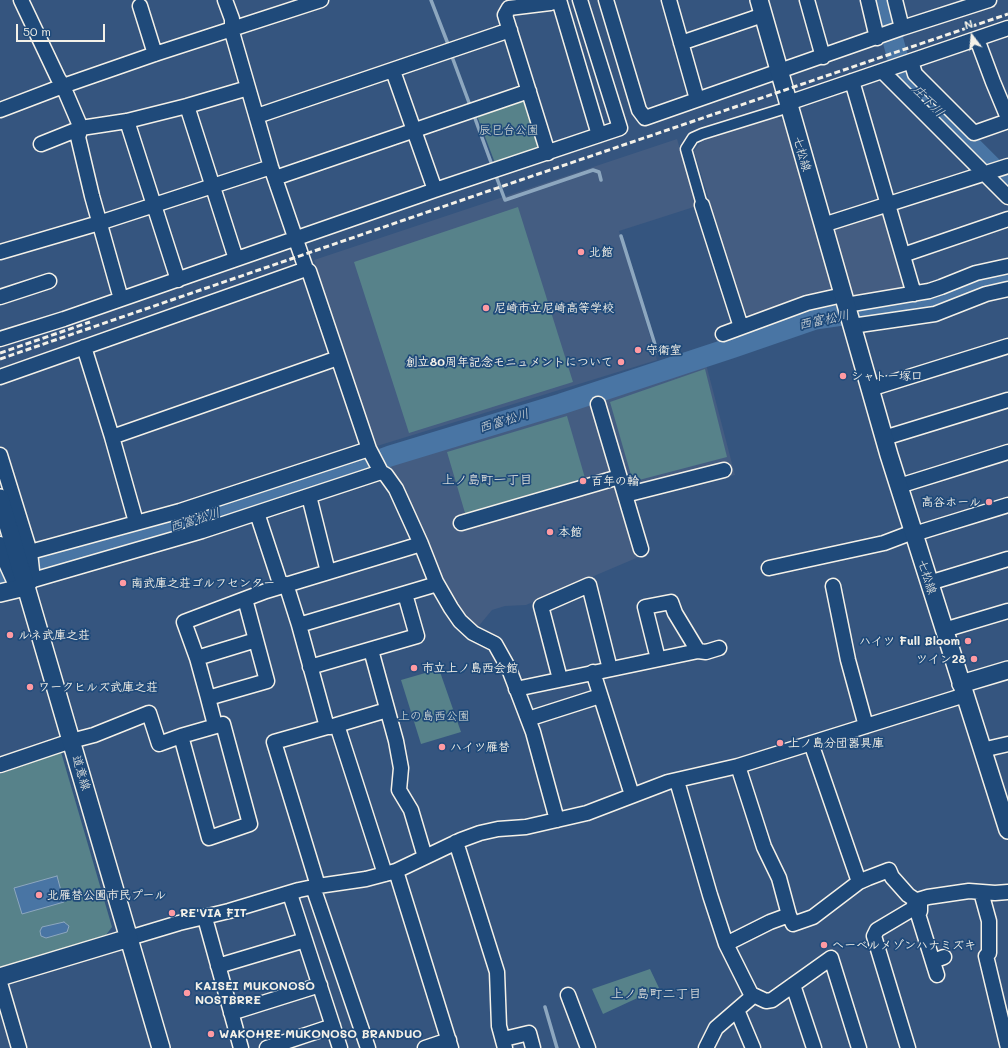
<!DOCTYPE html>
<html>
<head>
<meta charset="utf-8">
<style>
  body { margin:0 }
  #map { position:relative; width:1008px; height:1048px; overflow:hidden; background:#35557f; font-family:Mali,sans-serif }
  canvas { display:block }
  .north { position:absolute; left:952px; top:16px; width:40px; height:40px; -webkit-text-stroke:3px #1f4a7a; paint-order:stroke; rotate:344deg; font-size:11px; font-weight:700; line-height:16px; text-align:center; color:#f4f1e8 }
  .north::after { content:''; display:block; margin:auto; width:14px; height:18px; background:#f4f1e8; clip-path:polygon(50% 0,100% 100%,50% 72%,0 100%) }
  .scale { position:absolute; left:16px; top:24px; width:89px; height:18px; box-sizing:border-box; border:2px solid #f4f1e8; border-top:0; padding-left:5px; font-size:12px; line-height:14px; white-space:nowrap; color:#f4f1e8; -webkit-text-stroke:3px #1f4a7a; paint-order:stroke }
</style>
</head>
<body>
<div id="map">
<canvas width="1008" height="1048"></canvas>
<div class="north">N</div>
<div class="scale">50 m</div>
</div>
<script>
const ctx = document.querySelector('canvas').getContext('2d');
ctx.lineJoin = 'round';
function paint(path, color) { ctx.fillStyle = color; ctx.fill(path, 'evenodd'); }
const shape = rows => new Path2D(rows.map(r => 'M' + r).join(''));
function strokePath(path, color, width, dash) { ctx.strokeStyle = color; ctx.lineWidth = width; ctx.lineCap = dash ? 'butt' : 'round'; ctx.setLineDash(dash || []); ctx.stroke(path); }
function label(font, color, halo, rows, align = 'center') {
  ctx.font = font + ' Mali,"Klee One",sans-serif'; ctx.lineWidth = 3.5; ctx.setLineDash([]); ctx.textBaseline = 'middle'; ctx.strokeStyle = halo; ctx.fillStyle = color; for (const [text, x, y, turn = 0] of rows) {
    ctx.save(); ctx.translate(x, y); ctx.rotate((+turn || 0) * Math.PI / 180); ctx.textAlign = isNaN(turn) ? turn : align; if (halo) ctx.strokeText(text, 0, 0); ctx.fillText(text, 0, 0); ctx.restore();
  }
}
paint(shape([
  [775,117,784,121,832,288,829,292,753,316,744,313,694,151,702,141],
  [677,139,697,206,619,231,657,360,377,446,314,260],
  [880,214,887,217,906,286,904,291,860,300,848,296,832,236,838,226],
  [706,364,735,475,635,500,648,549,641,556,526,605,505,606,492,610,477,628,459,614,389,465,607,398]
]), '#445d82');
paint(shape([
  [524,98,540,148,495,163,476,113],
  [518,207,573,382,409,433,354,262],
  [705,369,727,457,639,480,631,475,610,402],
  [567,416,585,478,465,513,447,452],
  [439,669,461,732,421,744,401,680],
  [61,752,112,927,106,935,0,967,0,774],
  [650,969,659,988,603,1014,592,989]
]), '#57828a');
const water = shape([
  [57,876,64,902,22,914,14,888,57,876],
  [64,922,69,926,67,932,46,938,41,936,40,931,42,927,64,922]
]);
paint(water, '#4975a4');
strokePath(water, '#8da7bf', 1);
strokePath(shape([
  [431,0,448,44],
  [451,54,471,108],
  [473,113,492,165],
  [496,176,505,200,593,170,599,172,601,180],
  [621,236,657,351],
  [662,365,664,370],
  [545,1007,557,1048]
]), '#8da7bf', 3.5);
strokePath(shape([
  [882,0,903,77,936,111,1008,183],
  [0,574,186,524,363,466,390,456,561,404,734,347,815,319,932,302,972,284,1008,277]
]), '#4975a4', 21);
const pedestrian = shape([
  [702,205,686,149,693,138,702,134,789,107]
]);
const minor = shape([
  [21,0,58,78,63,86,81,128,78,137,92,196,121,299],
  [225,0,232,19,232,32,271,167,306,269],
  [559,0,599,135],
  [606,0,639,110,645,118,902,28,989,0],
  [669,0,697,99],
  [807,0,823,57],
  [868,0,877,38],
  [895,0,902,28],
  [140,6,155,54],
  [977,39,993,82,1008,118],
  [681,43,763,15],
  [911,61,915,74,974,133,1008,121],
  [393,71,435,190],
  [882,71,1008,197],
  [852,81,914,294],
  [788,103,1008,28],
  [187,106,236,259],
  [0,110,63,86,155,54,321,0],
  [257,116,510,30],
  [127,121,178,280],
  [41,144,81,128,127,121,187,106,248,88],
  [548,153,505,15,509,8,550,3,559,0],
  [275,178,529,91],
  [702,205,741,327],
  [823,225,1008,166],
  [0,252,99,223,271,167],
  [903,255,1008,219],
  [0,297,49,281],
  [846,305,929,291,941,287,976,273,1008,266],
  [852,326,935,314,986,294,1008,289],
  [723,334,807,303,843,295],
  [0,339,64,319,435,190,620,128,580,0],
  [84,347,112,437,136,522],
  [0,377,306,269,309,271,369,449,381,472,386,475,396,489,421,544,436,582,451,608,460,621,473,633,495,644,509,669,533,732,557,820],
  [870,389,1008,346],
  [598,404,641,549],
  [112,437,338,358],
  [884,438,1008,400],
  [0,455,30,552,33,580],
  [899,486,1008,452],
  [625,495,724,470],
  [309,496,328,572],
  [257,513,281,586],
  [461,523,619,477],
  [914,534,1008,505],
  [0,544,5,561,15,583,25,587,33,580,202,531,381,472],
  [30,552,180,511,369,449],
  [769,568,884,543,913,532],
  [929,583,1008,559],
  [286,584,299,625,327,727,274,742,318,886],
  [833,586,848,660,866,726],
  [299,625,437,584],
  [944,630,1008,611],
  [256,640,197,658,184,622,266,591,421,544],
  [371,650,396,741,401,768,399,790,411,810,425,857],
  [698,651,706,652,719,648],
  [197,658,208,698],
  [310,667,417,636,405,594],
  [593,672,632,795],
  [560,679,541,606,589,585,610,669],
  [516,689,698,651,675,613,671,602,645,607,658,659],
  [528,719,600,696],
  [215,725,208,698,267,681,245,599],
  [337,725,385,874],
  [330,727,387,710],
  [811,743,859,882,868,878,889,870,892,877,908,895,920,903,920,911,918,914,937,975],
  [982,750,1008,744],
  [0,765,71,741,94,735,149,713,159,744,181,736,223,724,250,824,209,838,181,736],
  [738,766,764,847,779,878,789,915],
  [677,781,710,895,726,944,751,994,766,1001,772,1000,831,958,859,1048],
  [456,842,497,972,499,1026,505,1048],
  [396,871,451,1048],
  [313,887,368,1048],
  [981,892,989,921,989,953,986,956,1008,1048],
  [290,894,340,1048],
  [205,918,241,1048],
  [129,938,179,923,229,911,299,890,318,886,366,879,385,874,396,871,461,840,480,833,498,829,526,827,587,813,668,782,738,766,965,695],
  [726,944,770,922,789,915,793,924,813,917,859,882],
  [933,961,944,957],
  [218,966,305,940],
  [0,983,19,1048],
  [793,985,814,1048],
  [568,995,588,1048],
  [737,1010,753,1048],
  [231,1013,320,985],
  [504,1039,529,1033,533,1048],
  [267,1048,333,1026],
  [425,1048,449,1040],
  [706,1048,716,1028,753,996],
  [908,1048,874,936,877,930,914,908,914,904,918,900,928,897,969,891,995,893,1008,892]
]);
const tertiary = shape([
  [759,0,889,455,1008,830],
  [0,498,161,1048],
  [0,593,25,587],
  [961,684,1008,670],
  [0,977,129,938]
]);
strokePath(pedestrian, '#f4f1e8', 13);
strokePath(minor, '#f4f1e8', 17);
strokePath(tertiary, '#f4f1e8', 20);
strokePath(pedestrian, '#1f4a7a', 10);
strokePath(minor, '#1f4a7a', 14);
strokePath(tertiary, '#1f4a7a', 17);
strokePath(shape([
  [0,353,90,322],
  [0,359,506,185,1008,14]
]), '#f4f1e8', 3, [6, 3]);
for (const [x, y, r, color] of [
  [581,252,4,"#ff9aa2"],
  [486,308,4,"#ff9aa2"],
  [638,350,4,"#ff9aa2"],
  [621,362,4,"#ff9aa2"],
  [843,376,4,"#ff9aa2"],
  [583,481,4,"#ff9aa2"],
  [989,502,4,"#ff9aa2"],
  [550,532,4,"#ff9aa2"],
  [123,583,4,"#ff9aa2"],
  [10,635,4,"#ff9aa2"],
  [968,641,4,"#ff9aa2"],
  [974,659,4,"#ff9aa2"],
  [414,668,4,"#ff9aa2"],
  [30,687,4,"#ff9aa2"],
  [780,743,4,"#ff9aa2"],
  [442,747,4,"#ff9aa2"],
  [39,895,4,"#ff9aa2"],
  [172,913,4,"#ff9aa2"],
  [824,945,4,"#ff9aa2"],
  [187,993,4,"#ff9aa2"],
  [211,1034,4,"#ff9aa2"]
]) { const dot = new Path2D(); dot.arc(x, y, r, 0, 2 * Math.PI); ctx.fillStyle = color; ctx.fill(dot); strokePath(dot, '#1f4a7a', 1.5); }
label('12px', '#dce0da', '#1f4a7a', [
  ["辰巳台公園",509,130],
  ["上の島西公園",434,716]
]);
label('12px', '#f4f1e8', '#1f4a7a', [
  ["七松線",802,154,74],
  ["七松線",927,577,72],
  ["道意線",81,773,73]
]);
label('bold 12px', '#f4f1e8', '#1f4a7a', [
  ["北館",589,252],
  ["尼崎市立尼崎高等学校",494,308],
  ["守衛室",646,350],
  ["創立80周年記念モニュメントについて",613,362,"right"],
  ["シャトー塚口",851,376],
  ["百年の輪",591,481],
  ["高谷ホール",981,502,"right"],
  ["本館",558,532],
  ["南武庫之荘ゴルフセンター",131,583],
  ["ルネ武庫之荘",18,635],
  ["ハイツ Full Bloom",960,641,"right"],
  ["ツイン28",966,659,"right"],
  ["市立上ノ島西会館",422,668],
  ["ワークヒルズ武庫之荘",38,687],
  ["上ノ島分団器具庫",788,743],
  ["ハイツ雁替",450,747],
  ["北雁替公園市民プール",47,895],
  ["RE'VIA FIT",180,913],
  ["ヘーベルメゾンハナミズキ",832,945],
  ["KAISEI MUKONOSO",195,986],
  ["NOSTBRRE",195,1000],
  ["WAKOHRE MUKONOSO BRANDUO",219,1034]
], 'left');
label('italic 13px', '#dadede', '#1f4a7a', [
  ["庄下川",928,101,45],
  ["西富松川",824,320,-12],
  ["西富松川",504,421,-17],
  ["西富松川",195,520,-17]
]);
label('13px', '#f4f1e8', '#1f4a7a', [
  ["上ノ島町一丁目",487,480],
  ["上ノ島町二丁目",656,994]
]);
</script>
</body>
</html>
